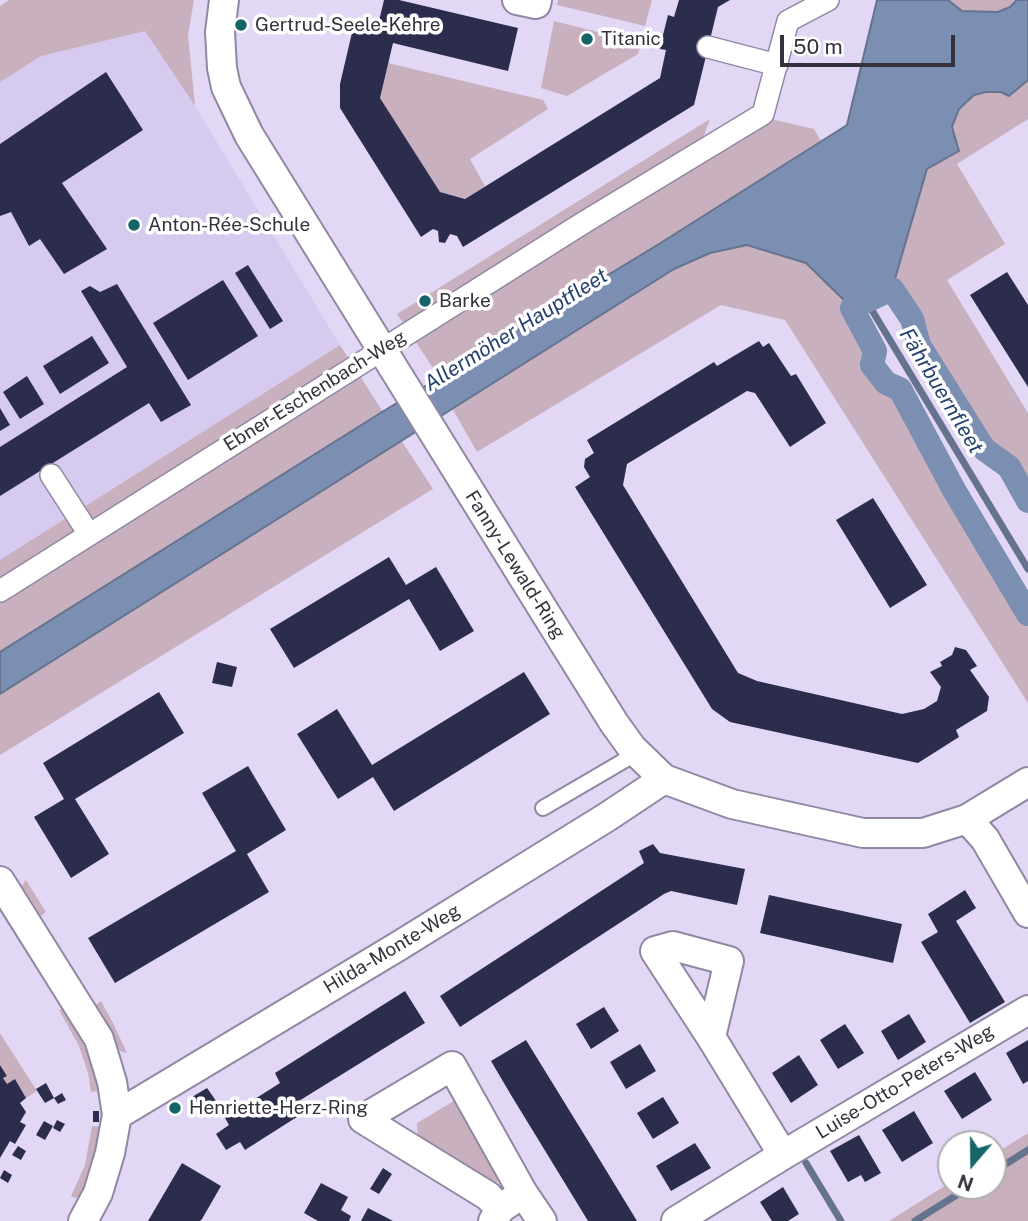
<!DOCTYPE html>
<html>
<head>
<meta charset="utf-8">
<style>
  body { margin:0 }
  #map { position:relative; width:1028px; height:1221px; overflow:hidden; background:#e2d8f6; font-family:"Public Sans",sans-serif }
  canvas { display:block }
  .north { position:absolute; left:937px; top:1130px; width:70px; height:70px; box-sizing:border-box; background:#fff; border:2px solid #aeadb1; border-radius:50%; rotate:200deg; font-size:19px; font-weight:700; line-height:28px; text-align:center; color:#35313d }
  .north::after { content:''; display:block; margin:auto; width:24px; height:32px; background:#146468; clip-path:polygon(50% 0,100% 100%,50% 72%,0 100%) }
  .scale { position:absolute; left:780px; top:35px; width:175px; height:32px; box-sizing:border-box; border:4px solid #35313d; border-top:0; padding-left:9px; font-size:21px; line-height:24px; white-space:nowrap; color:#35313d; -webkit-text-stroke:5px #fff; paint-order:stroke }
</style>
</head>
<body>
<div id="map">
<canvas width="1028" height="1221"></canvas>
<div class="north">N</div>
<div class="scale">50 m</div>
</div>
<script>
const ctx = document.querySelector('canvas').getContext('2d');
ctx.lineJoin = 'round';
function paint(path, color) { ctx.fillStyle = color; ctx.fill(path, 'evenodd'); }
const shape = rows => new Path2D(rows.map(r => 'M' + r).join(''));
function strokePath(path, color, width, dash) { ctx.strokeStyle = color; ctx.lineWidth = width; ctx.lineCap = dash ? 'butt' : 'round'; ctx.setLineDash(dash || []); ctx.stroke(path); }
function label(font, color, halo, rows, align = 'center') {
  ctx.font = font + ' "Public Sans",sans-serif'; ctx.lineWidth = 7; ctx.setLineDash([]); ctx.textBaseline = 'middle'; ctx.strokeStyle = halo; ctx.fillStyle = color; for (const [text, x, y, turn = 0] of rows) {
    ctx.save(); ctx.translate(x, y); ctx.rotate((+turn || 0) * Math.PI / 180); ctx.textAlign = isNaN(turn) ? turn : align; if (halo) ctx.strokeText(text, 0, 0); ctx.fillText(text, 0, 0); ctx.restore();
  }
}
paint(shape([
  [145,30,195,106,340,345,0,560,0,82,41,56]
]), '#d7caef');
paint(shape([
  [9,0,194,0,188,35,195,106,145,31,41,56,0,82,0,6],
  [558,0,652,0,645,26,557,5],
  [948,0,1017,0,1010,7,998,12,962,11],
  [554,21,641,43,638,54,567,96,541,88],
  [388,63,543,100,548,109,470,159,485,186,465,199,440,192,380,98],
  [1028,80,1028,119,957,164,1005,244,947,280,1028,413,1028,501,1009,467,984,449,919,345,912,319,892,289,927,169,953,137,952,127,959,109,974,95,986,92,1001,92,1010,96],
  [710,119,701,144,771,119,814,129,821,141,659,244,439,377,397,314],
  [747,245,806,263,852,308,875,351,872,365,886,383,900,389,954,490,1028,614,1028,703,785,320,721,305,477,452,452,408,674,269,710,253],
  [340,345,383,412,0,652,0,560],
  [401,440,433,489,0,755,0,694],
  [26,880,46,912,41,916,22,886],
  [101,1001,113,1023,127,1053,120,1051,94,1006],
  [65,1008,90,1056,99,1091,91,1092,88,1073,79,1046,59,1010],
  [0,1033,37,1091,26,1098,16,1080,7,1084,3,1078,7,1076,0,1065],
  [459,1098,501,1178,496,1183,490,1184,418,1142,417,1123],
  [92,1126,101,1127,99,1142,88,1180,80,1196,75,1198,71,1196,85,1165],
  [1028,1133,1028,1221,889,1221,951,1182,951,1186,993,1186,993,1155]
]), '#c9b0bf');
const water = shape([
  [877,0,948,0,962,11,998,12,1010,7,1017,0,1028,0,1028,80,1009,96,1001,92,986,92,974,95,959,109,952,127,959,151,927,169,892,289,852,308,806,263,747,245,710,253,674,269,0,694,0,652,382,412,659,244,847,125,877,0]
]);
paint(water, '#7a8fb1');
strokePath(water, '#65738e', 2);
strokePath(shape([
  [864,297,1028,569],
  [806,1163,841,1221],
  [993,1172,1028,1150],
  [915,1221,971,1186]
]), '#65738e', 7);
strokePath(shape([
  [1028,501,1009,467,984,449,919,345,912,319,892,289,852,308,875,351,872,365,886,383,900,389,954,490,1028,614]
]), '#7a8fb1', 24);
paint(shape([
  [384,0,399,0,518,28,508,71,393,43,380,98,440,192,465,199,660,78,666,50,660,49,663,35,668,15,674,17,679,0,730,0,718,7,694,105,463,247,457,236,450,234,445,243,439,242,438,231,433,229,421,237,340,108,340,84,354,24,377,29],
  [106,72,143,130,62,183,107,249,64,274,40,239,29,246,11,212,0,216,0,144],
  [248,265,283,321,270,329,235,273],
  [1007,272,1028,305,1028,387,970,295],
  [223,280,258,336,188,380,153,323],
  [117,284,191,405,161,422,149,403,0,496,0,447,127,367,81,291,90,286,100,292],
  [92,336,109,363,60,394,43,366],
  [759,341,763,347,769,343,791,376,796,374,826,423,790,447,755,393,747,391,627,464,623,485,738,673,757,681,902,714,924,709,937,701,941,687,930,672,942,666,940,662,952,655,955,647,966,650,977,666,970,670,989,697,987,711,956,730,959,737,918,763,730,722,712,709,575,487,590,477,584,467,585,459,594,453,587,440,714,362,717,366],
  [27,376,44,404,20,419,3,392],
  [0,408,10,425,0,431],
  [873,498,927,585,890,608,836,520],
  [389,557,406,585,436,567,474,631,440,651,409,599,294,668,270,629],
  [217,662,237,667,232,687,212,683],
  [524,672,550,714,394,811,373,777,338,799,297,734,337,709,372,765],
  [159,692,184,733,75,799,109,854,71,878,34,817,64,799,43,763],
  [248,766,286,830,247,854,269,892,115,983,88,938,236,851,202,793],
  [653,844,660,853,745,869,737,905,671,891,664,894,460,1027,440,996,644,863,639,851],
  [965,890,976,908,956,921,1005,1002,970,1023,921,942,938,932,928,914],
  [769,895,902,924,893,963,760,933],
  [405,991,425,1023,294,1104,300,1115,245,1150,240,1142,226,1150,216,1134,229,1125,225,1118,280,1083,275,1073],
  [604,1007,619,1031,591,1049,576,1024],
  [909,1014,926,1042,898,1060,881,1031],
  [845,1024,864,1053,838,1069,820,1040],
  [526,1040,598,1157,637,1221,588,1221,511,1095,491,1061],
  [1028,1040,1028,1081,1023,1084,1006,1053],
  [640,1044,656,1071,626,1089,610,1062],
  [799,1055,818,1085,791,1103,772,1073],
  [0,1065,7,1076,3,1078,7,1084,15,1079,26,1098,20,1103,26,1112,20,1122,26,1125,15,1144,10,1141,0,1158],
  [975,1072,992,1100,962,1119,944,1091],
  [46,1083,54,1098,45,1103,36,1089],
  [207,1088,219,1105,204,1114,192,1097],
  [62,1093,66,1100,58,1104,54,1098],
  [663,1097,679,1123,653,1139,637,1113],
  [93,1111,99,1111,99,1122,93,1122],
  [914,1111,933,1143,902,1162,882,1130],
  [57,1120,65,1124,60,1132,53,1128],
  [44,1121,53,1126,45,1140,36,1135],
  [859,1135,881,1173,865,1182,861,1175,848,1182,830,1151],
  [695,1143,711,1168,671,1191,656,1166],
  [18,1146,26,1151,21,1160,12,1155],
  [182,1163,221,1186,202,1219,200,1221,148,1221],
  [383,1168,392,1174,379,1194,370,1189],
  [4,1170,12,1175,8,1183,0,1178],
  [321,1183,348,1197,341,1210,351,1216,349,1221,318,1221,304,1213],
  [783,1187,799,1214,788,1221,772,1221,760,1202],
  [368,1208,393,1221,361,1221]
]), '#2c2d4d');
const service = shape([
  [543,808,637,753]
]);
const pedestrian = shape([
  [708,47,777,65],
  [51,475,89,534],
  [0,591,583,223,763,114,788,21,828,0]
]);
const minor = shape([
  [224,0,220,32,222,68,226,87,249,135,546,614,614,723,632,748,664,779,732,804,863,833,923,833,967,819,1028,782],
  [517,0,536,4,537,0],
  [967,819,985,839,1028,913],
  [0,881,99,1039,112,1082,117,1115,110,1153,98,1193,83,1221],
  [711,1037,729,961,673,946,655,951,711,1037,783,1155],
  [117,1115,397,947,607,817,664,779],
  [523,1193,542,1221],
  [493,1221,500,1209,523,1193,452,1066,363,1119,488,1196,500,1209],
  [676,1221,783,1155,1028,1010]
]);
strokePath(service, '#9187a3', 18);
strokePath(pedestrian, '#9187a3', 24);
strokePath(minor, '#9187a3', 32);
strokePath(service, '#fff', 14);
strokePath(pedestrian, '#fff', 21);
strokePath(minor, '#fff', 28);
for (const [x, y, r, color] of [
  [241,25,7,"#146468"],
  [587,39,7,"#146468"],
  [134,225,7,"#146468"],
  [425,301,7,"#146468"],
  [175,1108,7,"#146468"]
]) { const dot = new Path2D(); dot.arc(x, y, r, 0, 2 * Math.PI); ctx.fillStyle = color; ctx.fill(dot); strokePath(dot, '#fff', 2.5); }
label('19px', '#35313d', '#fff', [
  ["Gertrud-Seele-Kehre",255,25],
  ["Titanic",601,39],
  ["Anton-Rée-Schule",148,225],
  ["Barke",439,301],
  ["Henriette-Herz-Ring",189,1108]
], 'left');
label('19px', '#35313d', '#fff', [
  ["Ebner-Eschenbach-Weg",315,391,-32],
  ["Fanny-Lewald-Ring",515,565,58],
  ["Hilda-Monte-Weg",392,949,-31],
  ["Luise-Otto-Peters-Weg",905,1082,-31]
]);
label('italic 21px', '#26416f', '#fff', [
  ["Allermöher Hauptfleet",516,330,-32],
  ["Fährbuernfleet",941,391,59]
]);
</script>
</body>
</html>
